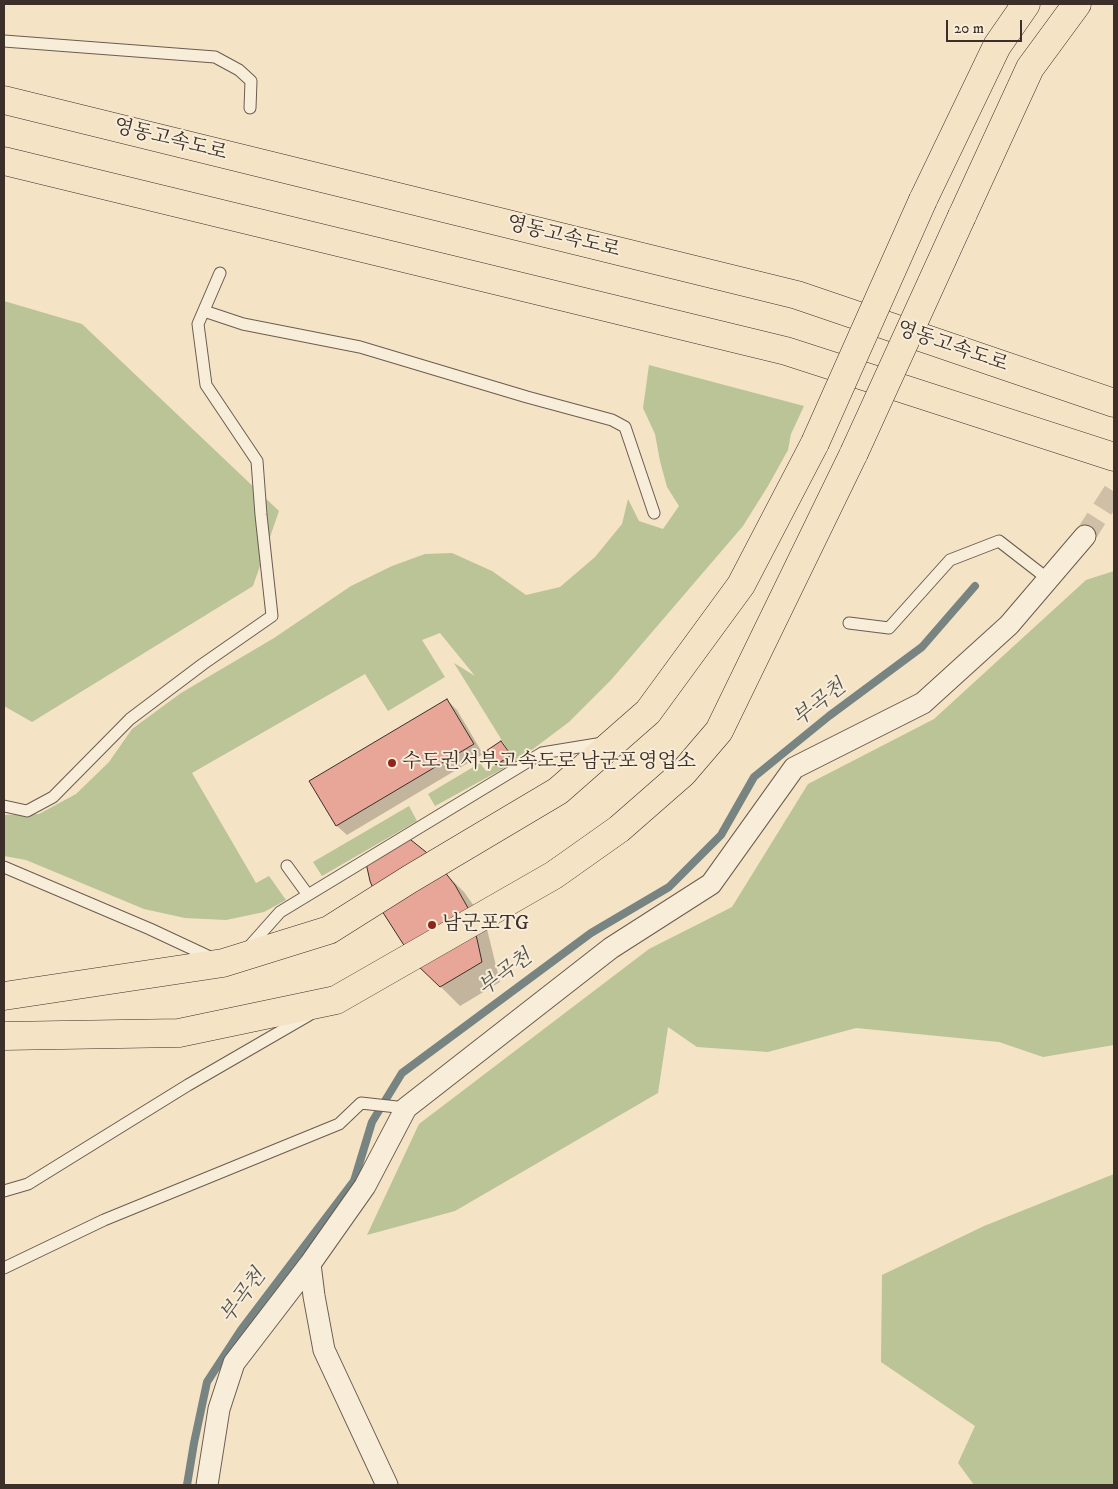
<!DOCTYPE html>
<html>
<head>
<meta charset="utf-8">
<style>
  body { margin:0 }
  #map { position:relative; width:1118px; height:1489px; overflow:hidden; background:#f4e3c5; font-family:"IM FELL DW Pica",serif }
  canvas { display:block }
  .frame { position:absolute; inset:0; border:5px solid #3c2f2a; pointer-events:none }
  .scale { position:absolute; left:946px; top:20px; width:76px; height:22px; box-sizing:border-box; border:2px solid #3c2f2a; border-top:0; padding-left:6px; font-size:15px; line-height:18px; white-space:nowrap; color:#3c2f2a; -webkit-text-stroke:4px #f8edd9; paint-order:stroke }
</style>
</head>
<body>
<div id="map">
<canvas width="1118" height="1489"></canvas>
<div class="frame"></div>
<div class="scale">20 m</div>
</div>
<script>
const ctx = document.querySelector('canvas').getContext('2d');
ctx.lineJoin = 'round';
function paint(path, color) { ctx.fillStyle = color; ctx.fill(path, 'evenodd'); }
const shape = rows => new Path2D(rows.map(r => 'M' + r).join(''));
function strokePath(path, color, width, dash) { ctx.strokeStyle = color; ctx.lineWidth = width; ctx.lineCap = dash ? 'butt' : 'round'; ctx.setLineDash(dash || []); ctx.stroke(path); }
function label(font, color, halo, rows, align = 'center') {
  ctx.font = font + ' "IM FELL DW Pica","Noto Serif KR",serif'; ctx.lineWidth = 4; ctx.setLineDash([]); ctx.textBaseline = 'middle'; ctx.strokeStyle = halo; ctx.fillStyle = color; for (const [text, x, y, turn = 0] of rows) {
    ctx.save(); ctx.translate(x, y); ctx.rotate((+turn || 0) * Math.PI / 180); ctx.textAlign = isNaN(turn) ? turn : align; if (halo) ctx.strokeText(text, 0, 0); ctx.fillText(text, 0, 0); ctx.restore();
  }
}
paint(shape([
  [4,301,82,324,279,511,253,586,32,722,4,706],
  [649,365,804,406,791,434,788,450,768,486,743,526,611,680,569,722,517,761,435,806,428,794,480,763,486,771,511,755,454,663,475,676,440,633,422,640,445,677,388,711,365,674,192,773,256,883,269,876,286,900,264,912,226,920,185,918,144,909,26,860,4,856,4,815,39,814,76,794,109,762,132,729,181,693,274,638,351,586,392,566,425,554,452,553,492,571,526,595,560,587,595,557,622,524,628,499,639,521,663,529,679,506,667,487,660,461,655,434,643,408],
  [1114,571,1114,1045,1043,1057,999,1042,856,1028,768,1052,697,1047,668,1027,658,1093,455,1211,367,1235,419,1124,649,949,732,907,808,784,934,719,1086,580],
  [409,806,417,821,322,876,313,862],
  [1114,1174,1114,1485,974,1485,958,1463,975,1426,881,1362,882,1275,984,1226]
]), '#bac496');
paint(shape([
  [447,700,457,710,483,754,347,835,337,826,311,782],
  [501,742,514,760,501,769,497,764],
  [445,873,464,892,474,906,487,929,500,982,460,1006,432,978]
]), '#0003');
strokePath(shape([
  [187,1485,194,1443,207,1382,241,1330,354,1181,372,1122,402,1073,591,933,669,887,721,835,754,777,829,716,922,647,975,586]
]), '#778482', 8);
const building = shape([
  [447,699,474,744,336,826,309,781,447,699],
  [501,741,511,755,496,765,486,751,501,741],
  [406,836,426,852,444,871,455,885,468,908,477,939,482,962,440,987,416,964,382,911,370,881,366,863,406,836]
]);
paint(building, '#e8a698');
strokePath(building, '#3c2f2a', 1);
strokePath(shape([
  [1085,536,1114,491]
]), '#cfbfa6', 21, [21, 11]);
const service = shape([
  [4,41,215,57,239,70,251,81,250,108],
  [204,311,243,324,360,347,527,397,612,420,625,427,654,513],
  [849,623,889,628,950,560,999,541,1048,579],
  [4,806,27,811,53,797,130,719,203,664,272,616,261,515,257,461,206,385,198,324,220,273],
  [287,866,308,895],
  [4,867,150,929,212,958],
  [248,948,280,912,542,753,603,743],
  [4,1191,28,1184,188,1085,309,1015],
  [4,1268,104,1220,339,1124,361,1103,406,1108]
]);
const minor = shape([
  [310,1264,314,1296,324,1350,387,1485],
  [207,1485,219,1409,234,1363,310,1264,365,1186,406,1108,611,948,711,884,794,768,923,703,1009,625,1085,536]
]);
const motorway = shape([
  [4,100,797,295,1114,403],
  [4,161,786,351,1114,457],
  [923,200,997,46,1026,4],
  [962,216,1030,68,1077,4],
  [4,996,223,963,329,930,410,879,558,791,648,712,741,585,815,443],
  [4,1036,179,1033,336,1000,554,875,619,829,683,773,719,731,854,453]
]);
strokePath(service, '#6a5c51', 13);
strokePath(minor, '#6a5c51', 23);
strokePath(motorway, '#3c2f2a', 29);
strokePath(service, '#f8edd9', 11);
strokePath(minor, '#f8edd9', 21);
strokePath(motorway, '#f4e3c5', 28);
const motorwayBridge = shape([
  [815,443,923,200],
  [854,453,962,216]
]);
strokePath(motorwayBridge, '#3c2f2a', 29, []);
strokePath(motorwayBridge, '#f4e3c5', 28);
for (const [x, y, r, color] of [
  [392,763,5,"#8f2418"],
  [432,925,5,"#8f2418"]
]) { const dot = new Path2D(); dot.arc(x, y, r, 0, 2 * Math.PI); ctx.fillStyle = color; ctx.fill(dot); strokePath(dot, '#f8edd9', 2); }
label('20px', '#3c2f2a', '#f8edd9', [
  ["영동고속도로",170,141,14],
  ["영동고속도로",563,238,14],
  ["영동고속도로",952,348,19]
]);
label('20px', '#3c2f2a', '#f8edd9', [
  ["수도권서부고속도로 남군포영업소",402,763],
  ["남군포TG",442,925]
], 'left');
label('italic 21px', '#54524f', '#f8edd9', [
  ["부곡천",820,704,-38],
  ["부곡천",506,974,-37],
  ["부곡천",244,1297,-53]
]);
</script>
</body>
</html>
